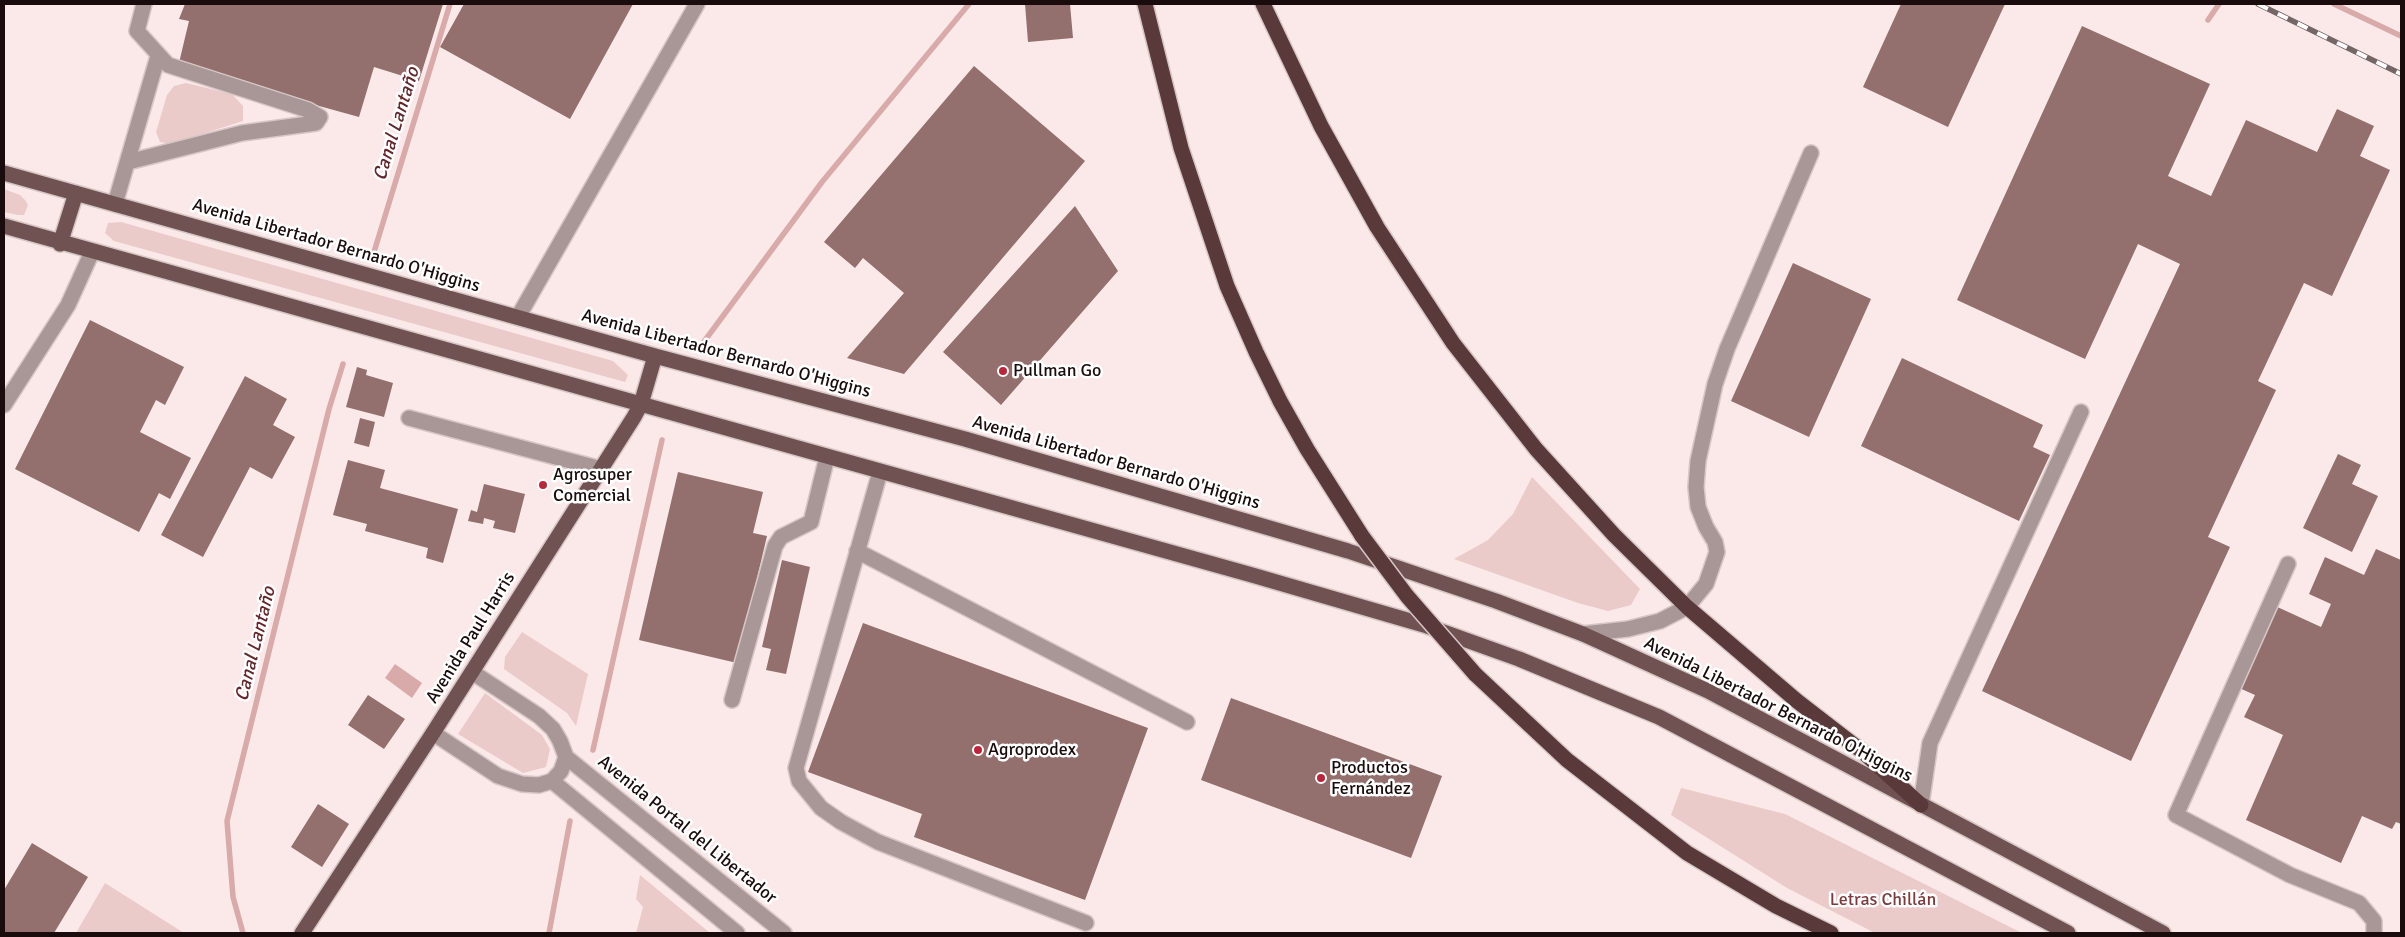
<!DOCTYPE html>
<html>
<head>
<meta charset="utf-8">
<style>
  body { margin:0 }
  #map { position:relative; width:2405px; height:937px; overflow:hidden; background:#fae9e8; font-family:Signika,sans-serif }
  canvas { display:block }
  .frame { position:absolute; inset:0; border:5px solid #1a0c0d; pointer-events:none }
</style>
</head>
<body>
<div id="map">
<canvas width="2405" height="937"></canvas>
<div class="frame"></div>
</div>
<script>
const ctx = document.querySelector('canvas').getContext('2d');
ctx.lineJoin = 'round';
function paint(path, color) { ctx.fillStyle = color; ctx.fill(path, 'evenodd'); }
const shape = rows => new Path2D(rows.map(r => 'M' + r).join(''));
function strokePath(path, color, width, dash) { ctx.strokeStyle = color; ctx.lineWidth = width; ctx.lineCap = dash ? 'butt' : 'round'; ctx.setLineDash(dash || []); ctx.stroke(path); }
function label(font, color, halo, rows, align = 'center') {
  ctx.font = font + ' Signika,sans-serif'; ctx.lineWidth = 5; ctx.setLineDash([]); ctx.textBaseline = 'middle'; ctx.strokeStyle = halo; ctx.fillStyle = color; for (const [text, x, y, turn = 0] of rows) {
    ctx.save(); ctx.translate(x, y); ctx.rotate((+turn || 0) * Math.PI / 180); ctx.textAlign = isNaN(turn) ? turn : align; if (halo) ctx.strokeText(text, 0, 0); ctx.fillText(text, 0, 0); ctx.restore();
  }
}
paint(shape([
  [186,83,232,94,243,106,243,121,171,144,160,142,156,132,167,95,174,86],
  [4,189,20,195,26,201,28,205,24,215,18,215,4,212],
  [121,222,613,361,628,375,625,382,114,241,105,233,108,223],
  [1532,477,1640,589,1631,605,1608,611,1578,603,1454,559,1488,540,1513,514],
  [522,632,588,674,576,726,567,713,504,669,505,657],
  [485,693,542,735,550,749,546,767,523,773,458,734],
  [1681,788,1785,814,2022,933,1875,933,1787,888,1671,815],
  [640,875,710,933,636,933,643,907,636,899],
  [105,883,184,933,76,933]
]), '#ebcaca');
paint(shape([
  [395,664,422,683,412,698,385,678]
]), '#d8aaa9');
strokePath(shape([
  [2334,4,2401,36],
  [2208,20,2219,4],
  [374,252,450,4],
  [703,343,822,182,969,4],
  [593,750,662,440],
  [243,933,233,897,227,821,329,409,343,364],
  [549,933,570,821]
]), '#d8aaa9', 5.5);
paint(shape([
  [185,4,443,4,419,81,374,67,359,117,178,67,189,21,179,19],
  [464,4,633,4,570,119,440,47],
  [1025,4,1070,4,1073,38,1028,42],
  [1901,4,2005,4,1948,127,1863,87],
  [2082,26,2210,84,2168,176,2211,196,2246,120,2317,152,2337,109,2374,126,2360,156,2390,170,2332,296,2304,283,2258,381,2276,390,2208,537,2230,547,2131,761,1982,691,2180,264,2138,244,2085,359,1957,300],
  [974,66,1085,161,904,374,847,358,904,293,863,258,855,268,824,242],
  [1075,206,1118,271,1001,405,943,352],
  [1793,263,1871,299,1809,437,1731,401],
  [90,320,184,367,165,405,156,400,140,432,191,458,170,499,159,493,139,532,15,469],
  [1902,358,2043,425,2033,447,2050,455,2019,521,1861,446],
  [357,367,367,370,366,375,393,383,384,417,346,407],
  [245,376,287,399,273,425,295,437,272,479,250,467,203,557,161,535],
  [360,418,375,422,369,447,354,443],
  [2338,454,2361,465,2352,484,2378,496,2352,552,2303,528],
  [348,460,385,470,380,488,458,509,443,563,426,558,428,548,365,531,367,524,333,515],
  [678,472,763,492,753,533,767,536,737,663,639,640],
  [484,484,525,494,515,533,493,528,495,521,484,518,483,524,468,521,471,510,477,512],
  [2376,549,2401,560,2401,824,2396,822,2392,829,2362,816,2341,863,2246,820,2283,735,2244,717,2255,695,2237,687,2273,605,2321,627,2331,604,2309,594,2325,557,2364,575],
  [782,560,810,567,786,674,766,670,771,649,762,647],
  [863,623,1148,728,1085,900,914,837,922,814,808,772],
  [368,695,405,719,384,749,348,725],
  [1231,698,1442,776,1411,858,1201,780],
  [318,804,349,824,322,867,291,847],
  [32,843,88,877,54,933,4,933,4,890]
]), '#936f6e');
const minor = shape([
  [128,162,242,133,316,123,320,117,308,110,168,65,137,31,144,4],
  [115,204,158,56],
  [518,317,697,4],
  [4,405,68,305,92,252],
  [409,418,601,469],
  [880,472,796,768,799,781,821,808,841,822,878,842,1086,923],
  [857,551,1187,722],
  [2288,564,2176,815,2290,875,2359,903,2374,921,2374,933],
  [1583,634,1628,629,1660,621,1687,607,1706,584,1717,552,1715,542,1706,527,1698,507,1696,487,1698,461,1715,384,1727,349,1811,153],
  [732,700,775,546,781,537,811,522,827,457],
  [433,733,498,776,522,784,539,785,552,781,561,771,566,757,560,741,553,729,539,716,472,672],
  [566,757,784,933],
  [552,781,737,933],
  [1921,805,1930,743,2081,412]
]);
const major = shape([
  [4,173,655,356,965,439,1348,551,1496,601,1583,634,1708,691,2163,933],
  [4,226,1252,575,1424,625,1519,659,1659,717,2068,933],
  [60,244,76,193],
  [302,933,433,733,634,417,641,404,655,356]
]);
const highway = shape([
  [1145,4,1181,148,1227,286,1256,352,1280,401,1307,449,1362,536],
  [1263,4,1321,126,1377,227,1453,343,1536,449,1614,535,1687,607,1797,701,1863,752,1921,805],
  [1475,674,1567,760,1687,853,1776,906,1831,933]
]);
strokePath(minor, '#d6c6c5', 18);
strokePath(major, '#d6c6c5', 18);
strokePath(highway, '#d6c6c5', 18);
strokePath(minor, '#a99797', 15);
strokePath(major, '#6f5251', 15);
strokePath(highway, '#593939', 15);
const rail = shape([
  [2258,4,2401,74]
]);
strokePath(rail, '#756666', 5.5);
strokePath(rail, '#fff', 4, [11]);
const highwayBridge = shape([
  [1362,536,1407,596,1475,674]
]);
strokePath(highwayBridge, '#d6c6c5', 18, []);
strokePath(highwayBridge, '#593939', 15);
for (const [x, y, r, color] of [
  [1003,371,5,"#b8273c"],
  [543,485,5,"#b8273c"],
  [978,750,5,"#b8273c"],
  [1321,778,5,"#b8273c"]
]) { const dot = new Path2D(); dot.arc(x, y, r, 0, 2 * Math.PI); ctx.fillStyle = color; ctx.fill(dot); strokePath(dot, '#fff', 2); }
label('18px', '#1a0c0d', '#fff', [
  ["Avenida Libertador Bernardo O'Higgins",336,246,16],
  ["Avenida Libertador Bernardo O'Higgins",726,354,15],
  ["Avenida Libertador Bernardo O'Higgins",1116,463,16],
  ["Avenida Paul Harris",471,638,-58],
  ["Avenida Libertador Bernardo O'Higgins",1778,710,27],
  ["Avenida Portal del Libertador",687,830,39]
]);
label('18px', '#1a0c0d', '#fff', [
  ["Pullman Go",1013,371],
  ["Agrosuper",553,475],
  ["Comercial",553,496],
  ["Agroprodex",988,750],
  ["Productos",1331,768],
  ["Fernández",1331,789]
], 'left');
label('18px', '#793c3f', '#fff', [
  ["Letras Chillán",1883,900]
]);
label('italic 19px', '#61272a', '#fff', [
  ["Canal Lantaño",397,124,-73],
  ["Canal Lantaño",256,644,-76]
]);
</script>
</body>
</html>
